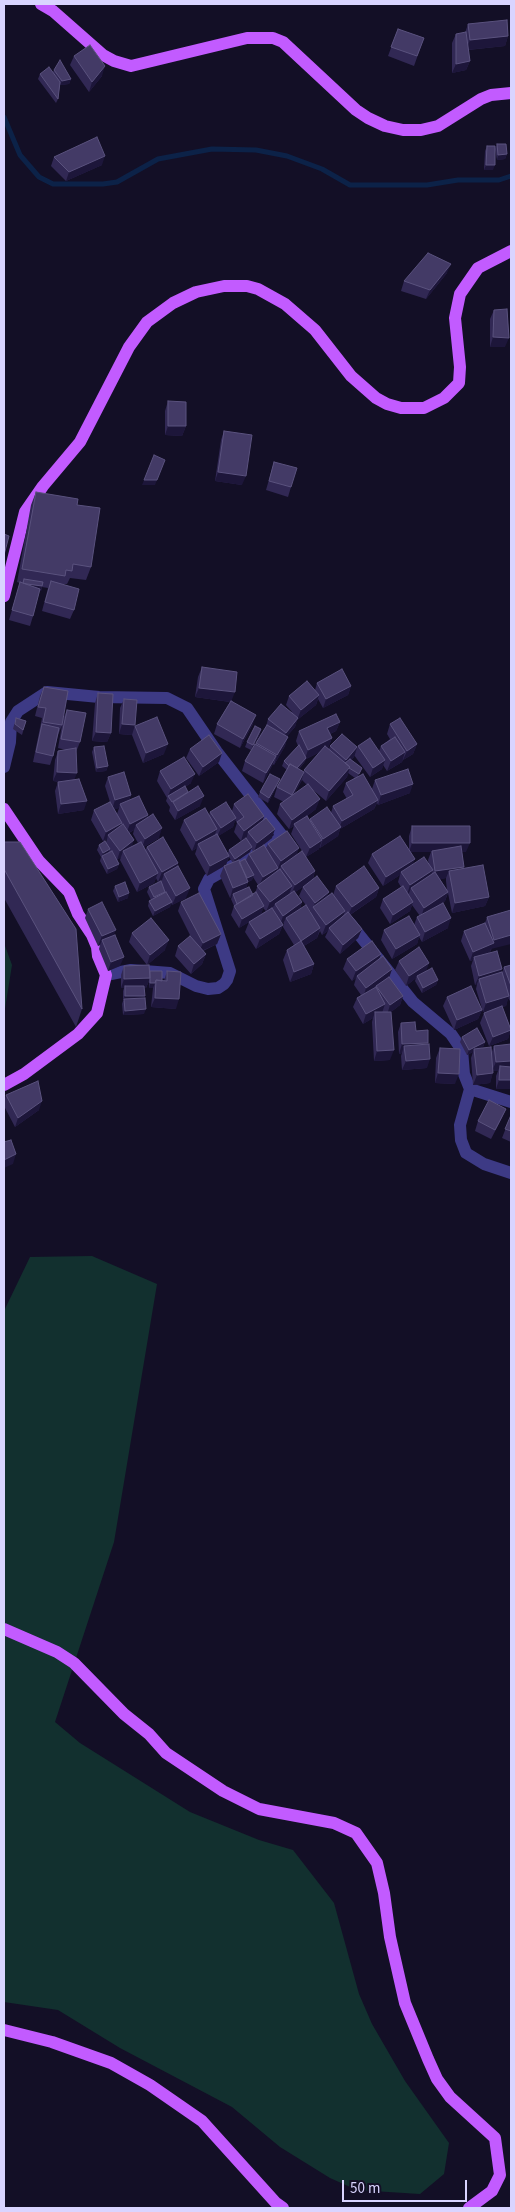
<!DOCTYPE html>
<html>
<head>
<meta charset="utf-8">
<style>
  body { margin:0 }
  #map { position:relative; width:515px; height:2212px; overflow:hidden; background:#130f26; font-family:"Source Sans 3",sans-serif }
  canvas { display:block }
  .frame { position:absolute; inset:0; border:5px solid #d9d4ff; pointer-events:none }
  .scale { position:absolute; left:342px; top:2180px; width:125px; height:22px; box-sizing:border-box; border:2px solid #d9d4ff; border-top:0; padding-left:6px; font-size:15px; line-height:18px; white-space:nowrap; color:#d9d4ff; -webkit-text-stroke:4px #130f26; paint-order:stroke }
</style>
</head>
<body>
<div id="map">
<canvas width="515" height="2212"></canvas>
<div class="frame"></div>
<div class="scale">50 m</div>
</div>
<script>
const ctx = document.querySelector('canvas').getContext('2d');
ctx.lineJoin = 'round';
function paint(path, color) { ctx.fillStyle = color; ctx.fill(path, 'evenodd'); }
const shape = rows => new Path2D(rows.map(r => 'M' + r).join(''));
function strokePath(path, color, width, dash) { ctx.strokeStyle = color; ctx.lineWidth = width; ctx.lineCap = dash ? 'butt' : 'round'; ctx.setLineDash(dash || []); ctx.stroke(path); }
paint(shape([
  [4,943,12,965,4,1015],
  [92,1256,157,1284,114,1542,55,1722,80,1743,190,1812,259,1840,293,1850,334,1903,359,1994,372,2024,405,2081,449,2143,444,2174,420,2194,357,2190,330,2178,280,2147,232,2107,120,2048,58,2010,4,2002,4,1311,30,1257]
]), '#12302f');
strokePath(shape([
  [4,117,20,155,39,177,53,184,103,184,117,182,158,159,212,149,256,150,287,156,322,169,350,185,427,185,458,180,499,180,511,176]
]), '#0c2248', 5);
strokePath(shape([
  [4,767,10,742,11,722,18,711,47,692,99,697,167,698,187,708,217,752,291,847],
  [349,922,413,1002,451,1034,462,1050,464,1074,470,1089,511,1102],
  [106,975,131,970,170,973,196,986,208,989,218,988,224,984,227,980,230,971,204,889,209,879,281,838],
  [470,1089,460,1125,461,1140,466,1153,484,1164,511,1173]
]), '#3d3a85', 12);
strokePath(shape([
  [41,4,53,11,103,55,114,61,131,66,247,38,273,38,283,42,356,110,368,118,385,126,403,130,421,130,438,126,481,99,491,95,511,93],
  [4,596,25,512,43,486,80,442,129,347,147,322,173,303,196,292,224,286,247,286,258,289,285,304,315,330,351,376,376,398,387,404,401,408,424,408,444,398,459,383,460,367,455,318,460,294,478,268,511,251],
  [4,809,39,861,69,892,78,914,92,935,97,947,98,956,106,975,97,1013,78,1034,24,1074,4,1085],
  [4,1629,57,1652,74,1663,124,1714,149,1734,166,1753,223,1791,259,1809,334,1823,356,1833,377,1863,384,1893,390,1937,405,2003,428,2059,437,2079,450,2097,495,2138,500,2175,492,2191,469,2208],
  [4,2030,52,2042,111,2063,150,2085,202,2121,276,2203,283,2208]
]), '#c25bff', 12);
paint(shape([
  [468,24,508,36,505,46,468,50,470,61,466,70,452,73,452,43,456,34,465,33],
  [398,29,424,38,414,66,388,56],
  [511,35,511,59,510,59,510,38],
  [74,56,102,76,89,92,70,65],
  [54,70,71,79,69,84,60,85,58,99,56,103,38,79,40,74,53,72],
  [497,144,507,154,505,159,497,160,495,149],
  [487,146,493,170,484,170,485,151],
  [54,157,102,165,66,181,51,166],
  [447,273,426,299,401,291,404,281],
  [494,310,505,347,490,347,490,319],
  [168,401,186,426,182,436,165,435,165,411],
  [224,431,242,485,215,481,221,440],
  [274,462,291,487,288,497,266,490],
  [36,492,77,505,91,567,86,580,70,578,67,584,62,584,74,610,70,619,42,611,48,588,42,587,41,591,39,590,33,616,30,626,9,620,20,583,17,582,31,505],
  [202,667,253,724,240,748,214,734,217,724,230,702,195,697,198,677],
  [317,683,351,686,348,695,323,708,318,699,316,705,297,720,295,727,287,736,285,746,274,765,273,764,263,783,242,771,245,761,266,727,268,719,292,712,286,705,289,696,315,690],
  [44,687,62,725,58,735,53,756,50,765,33,762,42,718,35,716,40,696],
  [98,693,111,733,107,742,92,741,95,703],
  [124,699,135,726,164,754,143,763,132,735,119,734,120,708],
  [67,710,80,742,76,752,74,780,84,810,58,814,55,791,58,782,60,782,53,781,55,760,58,751,66,750,58,748,63,719],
  [16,718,26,721,22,735,13,729],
  [340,722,336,731,330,734,332,738,328,748,329,749,330,746,357,747,354,757,351,760,362,768,358,776,372,789,375,780,410,793,378,805,377,803,374,809,340,829,338,836,320,848,319,847,319,849,306,857,291,834,294,826,289,829,277,814,280,804,284,802,274,797,277,787,287,770,282,766,284,761,298,746,296,741,299,731],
  [320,752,304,770,304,772,299,769,304,763,306,759],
  [348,773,355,778,346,783,343,792,347,799,333,806,331,813,310,819,309,820,307,816,316,809,313,790,326,801,347,777],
  [302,780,307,785,294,794,301,782],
  [390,724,417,744,413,754,403,760,403,759,402,762,387,771,383,765,382,769,370,777,354,755,358,746,379,751,381,746,390,739,387,734],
  [260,734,251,750,245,747,247,742],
  [94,747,108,766,106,771,96,772,92,752],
  [190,749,219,762,199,776,186,758],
  [160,771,191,783,185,787,188,792,200,806,175,820,169,811,170,807,166,801,167,798,157,781],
  [108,777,131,795,129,800,148,815,147,818,159,838,144,847,145,850,147,847,178,863,177,867,186,898,172,905,171,903,170,907,153,916,148,906,149,901,151,900,147,892,149,887,161,882,162,880,158,882,156,878,154,883,137,892,120,860,121,857,117,860,119,864,117,869,107,874,100,861,101,857,97,850,99,845,106,842,107,839,103,841,91,820,94,810,110,802,105,786],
  [119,808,117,814,114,809],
  [134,830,133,834,138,843,132,846,129,833],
  [278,784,268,803,258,797,260,792],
  [234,804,264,816,263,820,272,838,262,846,266,848,268,844,297,855,315,871,313,879,328,896,333,895,336,886,379,888,376,897,350,915,362,929,358,938,340,954,325,937,328,931,322,935,320,931,317,938,304,946,314,964,311,974,290,982,283,960,287,950,294,945,283,927,284,922,282,924,283,925,279,934,256,949,245,932,249,922,239,928,231,915,234,906,231,899,232,897,230,898,220,876,224,866,207,876,195,854,197,848,192,851,180,830,184,820,209,816,210,812,232,811],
  [235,820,237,823,234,832,241,841,247,836,246,839,229,850,228,853,218,836,233,827],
  [251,849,253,851,249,854,246,860,239,862,238,860,250,852],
  [229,857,233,863,226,865],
  [253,877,258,885,255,893,253,895,246,888,248,882,252,880],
  [303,887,299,896,311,912,311,913,300,909,302,902,295,892],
  [263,908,266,911,261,914],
  [412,826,466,852,462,852,464,868,489,897,485,906,452,913,448,893,445,901,441,904,448,928,422,942,419,937,417,944,392,959,381,940,384,930,414,925,417,917,420,916,412,905,410,911,390,924,380,908,383,899,401,887,398,882,400,875,383,886,368,863,372,854,409,849,409,836],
  [411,852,431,852,428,860,429,865,413,865],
  [446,878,446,881,447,890,440,879],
  [4,842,82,1009,76,1027,4,898],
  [115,886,128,898,118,902,113,891],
  [181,902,221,934,217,944,203,951,206,954,202,964,191,974,175,956,178,946,192,939,178,911],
  [88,909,114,935,120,966,108,971,99,949,100,945,98,946,85,918],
  [511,910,490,952,487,954,501,973,502,973,504,967,511,965,511,1001,510,1001,508,998,506,1006,502,1007,510,1027,510,1021,511,1018,510,1018,510,1005,511,1001,511,1042,510,1032,508,1039,489,1046,480,1023,484,1013,493,1009,483,1012,476,989,477,984,475,985,471,966,473,960,470,961,461,941,464,931,485,923,487,917],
  [132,933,165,950,147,965,129,942],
  [381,954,379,959,392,969,389,977,403,996,400,1005,391,1012,390,1060,374,1061,372,1022,373,1018,363,1024,353,1007,357,998,361,995,354,985,356,978,352,981,343,969,347,959],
  [399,961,426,972,438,980,436,985,422,993,415,981,416,978,406,986,395,970],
  [124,966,150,974,150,971,162,981,164,981,167,971,176,1009,151,1007,153,988,149,988,149,981,146,988,144,988,144,1014,123,1015,122,1004,123,1001,123,991,124,988,121,988,121,975],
  [447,997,482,1010,478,1019,454,1030,443,1006],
  [401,1023,416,1031,428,1044,427,1068,402,1070,401,1056,402,1053,399,1054,398,1032],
  [462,1037,485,1042,483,1047,480,1048,491,1054,494,1046,511,1089,496,1089,496,1076,498,1071,493,1071,490,1083,473,1085,471,1058,473,1052,467,1055,460,1042],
  [440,1048,455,1084,435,1083,436,1058],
  [6,1095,39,1110,15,1127,4,1106,4,1102],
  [506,1109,502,1118,491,1139,475,1131,478,1121],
  [511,1115,511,1142,502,1138]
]), '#312854');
paint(shape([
  [508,36,505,46,466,50,470,40],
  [470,61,466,70,452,73,456,64],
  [105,66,102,76,89,92,92,82],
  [71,79,69,84,60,85,62,81],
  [507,154,505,159,497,160,498,155],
  [105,156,102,165,66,181,69,172],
  [486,165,495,165,493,170,484,170],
  [451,264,447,273,426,299,430,290],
  [493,337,509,338,505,347,490,347],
  [168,426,186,426,182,436,165,435],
  [165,460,155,485,142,485,144,480],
  [218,472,246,476,242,485,215,481],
  [23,584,42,586,41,591,21,589],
  [351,686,348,695,323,708,326,699],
  [199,688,235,692,231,702,195,697],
  [319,695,316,705,297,720,301,710],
  [256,715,253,724,240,748,243,739],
  [298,718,295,727,282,742,286,733],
  [340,722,336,731,323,737,327,728],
  [122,724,135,725,132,735,119,734],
  [261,729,260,734,251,750,253,745],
  [96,732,111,733,107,742,92,741],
  [288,737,285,746,274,765,277,755],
  [332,738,328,748,306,759,304,763,292,775,294,770,305,759,308,750],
  [168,744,164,754,143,763,146,753],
  [417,744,413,754,403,760,407,751],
  [357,747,354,757,346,766,344,765,346,760],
  [405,752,402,762,387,771,391,761],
  [222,753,219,762,199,776,203,767],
  [276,756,272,766,263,783,266,773],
  [385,760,382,769,370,777,373,768],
  [108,766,106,771,96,772,97,768],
  [350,767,347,777,326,801,329,791],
  [57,772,77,773,73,783,53,781],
  [304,772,301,782,288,804,292,795],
  [195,774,191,783,169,797,168,796,171,789],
  [280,779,278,784,268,803,269,798],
  [413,784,410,793,378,805,381,795],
  [131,795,127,805,120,804,119,808,112,810,115,800],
  [204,796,200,806,175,820,178,811],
  [320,799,316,809,295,825,294,824,294,826,289,829,292,820],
  [378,800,374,809,340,829,338,836,320,848,323,839,339,828,342,821],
  [87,801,84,810,58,814,61,804],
  [148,815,145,825,136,825,134,830,126,834,130,824],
  [264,816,261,826,248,832,247,836,241,841,244,831],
  [236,818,233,827,217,837,221,828],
  [122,823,118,833,108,835,107,839,103,841,106,832],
  [162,828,159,838,142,848,145,839],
  [217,829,213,839,198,844,197,848,192,851,196,841],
  [275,829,272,838,254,852,257,843],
  [134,840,131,850,123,851,121,857,117,860,120,851],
  [322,840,319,849,306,857,310,848],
  [412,843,470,843,466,852,432,852,432,851,431,852,409,852],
  [252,847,250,852,233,864,235,859],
  [299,848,296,857,281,866,280,869,277,870,275,877,259,886,263,877,278,868,281,861],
  [110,849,108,854,102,856,103,853],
  [229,856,226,865,207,876,210,866],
  [415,859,411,868,401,872,400,875,383,886,386,877],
  [178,863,174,873,164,874,162,880,158,882,162,872],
  [119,864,117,869,107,874,108,869],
  [464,867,461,876,449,871,446,878,432,881,435,871],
  [433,870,429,880,411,888,409,893,407,895,410,885],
  [315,871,312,881,291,895,295,885],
  [158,873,154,883,137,892,140,883],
  [254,875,252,880,248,882,245,891,233,894,232,897,230,898,233,888,246,879],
  [292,886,289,895,275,904,274,906,266,912,270,902],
  [190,888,186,898,172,905,176,896],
  [379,888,376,897,348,916,352,907],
  [329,892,326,902,313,908,315,903],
  [448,892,445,901,421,917,424,908],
  [129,893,128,898,118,902,119,897],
  [489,897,485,906,452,913,455,903],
  [172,902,170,907,153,916,155,911],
  [302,902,299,912,286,918,284,922,280,925,283,916],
  [413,902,410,911,390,924,393,915],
  [264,906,261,915,239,928,242,919],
  [345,911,342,920,329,928,328,931,322,935,326,925],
  [451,918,448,928,422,942,425,932],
  [283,925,279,934,256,949,260,939],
  [320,928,317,938,297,950,301,941],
  [362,929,358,938,340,954,343,945],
  [116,930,112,939,102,940,100,945,98,946,102,936],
  [221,934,217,944,199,952,203,943],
  [420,935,417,944,392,959,396,949],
  [511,935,511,944,491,949,490,952,475,959,474,957,473,960,470,961,473,952,493,943,494,940],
  [169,940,165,950,147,965,150,955],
  [206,954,202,964,191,974,194,964],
  [381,954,378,963,357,976,356,978,352,981,356,971],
  [124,957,120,966,108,971,111,962],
  [429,963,426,972,417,976,416,978,406,986,409,976],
  [314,964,311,974,290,982,294,972],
  [392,969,389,978,376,986,375,988,363,998,366,988],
  [502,969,499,979,479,979,477,984,475,985,479,976],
  [150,978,146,988,125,988,125,986,124,988,121,988,124,979],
  [438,980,436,985,422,993,423,988],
  [150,983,155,983,153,988,149,988],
  [125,996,145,996,143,1001,123,1001],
  [403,996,400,1005,387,1015,390,1005],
  [509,996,506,1006,483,1012,486,1003],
  [155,998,179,999,176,1009,151,1007],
  [385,1004,382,1013,375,1012,373,1018,363,1024,366,1014],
  [146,1009,144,1014,123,1015,125,1011],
  [482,1010,478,1019,454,1030,457,1020],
  [511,1030,508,1039,489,1046,493,1037],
  [485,1042,483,1047,474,1051,474,1049,473,1052,467,1055,469,1050],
  [428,1043,425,1052,404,1046,402,1053,399,1054,402,1044],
  [394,1050,390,1060,374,1061,377,1051],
  [430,1059,427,1068,402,1070,406,1061],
  [511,1061,511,1070,500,1066,498,1071,492,1071,496,1062],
  [438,1073,459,1074,455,1084,435,1083],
  [493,1073,490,1083,473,1085,477,1075],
  [499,1080,511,1080,511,1089,496,1089],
  [42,1101,39,1110,15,1127,18,1118],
  [16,1154,13,1164,4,1168,4,1160]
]), '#1d163a');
const building = shape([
  [507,20,508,36,470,40,468,24,507,20],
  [398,29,424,38,417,56,391,47,398,29],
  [466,32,470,61,456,64,456,34,466,32],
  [90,45,105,66,92,82,74,56,90,45],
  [60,60,71,79,62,81,54,70,60,60],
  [49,67,60,82,58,99,40,74,49,67],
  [97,137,105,156,69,172,54,157,97,137],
  [497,144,506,144,507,154,498,155,497,144],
  [487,146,495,146,495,165,486,165,487,146],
  [428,253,451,264,430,290,404,281,428,253],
  [507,309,509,338,493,337,494,310,507,309],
  [168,401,186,402,186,426,168,426,168,401],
  [224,431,252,435,246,476,218,472,224,431],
  [154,455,165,460,157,480,144,480,154,455],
  [274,462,297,468,291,487,269,481,274,462],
  [36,492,78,499,77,505,100,508,91,567,73,564,72,571,66,570,65,576,22,569,36,492],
  [4,534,9,536,4,555,4,534],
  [24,579,43,582,42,586,27,584,23,583,24,579],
  [51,581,79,589,74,610,45,602,51,581],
  [20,582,40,589,33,616,12,610,20,582],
  [202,667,237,672,235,692,199,688,202,667],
  [342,669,351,686,326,699,317,683,342,669],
  [307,681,319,695,301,710,289,696,307,681],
  [44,687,68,691,62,725,43,722,46,708,38,707,44,687],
  [98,693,113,694,111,733,96,732,98,693],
  [124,699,137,700,135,725,122,724,124,699],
  [231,701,256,715,243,739,217,724,231,701],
  [281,704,298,718,286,733,268,719,281,704],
  [67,710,86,713,80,742,61,739,67,710],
  [336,714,340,722,327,728,332,738,308,750,299,731,336,714],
  [157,717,168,744,146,753,135,726,157,717],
  [16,718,26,721,23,730,15,724,16,718],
  [400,718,417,744,407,751,390,724,400,718],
  [42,724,59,728,53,756,36,752,42,724],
  [267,725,288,737,277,755,256,743,267,725],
  [255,726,261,729,253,745,247,742,255,726],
  [342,734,357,747,346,760,330,746,342,734],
  [209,735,222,753,203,767,190,749,209,735],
  [395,737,405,752,391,761,381,746,395,737],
  [370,738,385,760,373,768,358,746,370,738],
  [255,744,276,756,266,773,245,761,255,744],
  [299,745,306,758,297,768,290,764,289,766,284,761,299,745],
  [104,746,108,766,97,768,94,747,104,746],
  [325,746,350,767,329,791,304,770,325,746],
  [76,748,77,773,57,772,58,751,76,748],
  [184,757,195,774,171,789,160,771,184,757],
  [350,759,362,768,359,774,349,768,350,767,345,763,350,759],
  [290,764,304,772,292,795,277,787,290,764],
  [408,769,413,784,381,795,375,780,408,769],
  [124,772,131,795,115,800,108,777,124,772],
  [270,774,280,779,269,798,260,792,270,774],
  [363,774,378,800,342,821,333,806,353,795,346,783,363,774],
  [79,779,87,801,61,804,58,782,79,779],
  [308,784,320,799,292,820,280,804,308,784],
  [185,786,188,792,172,802,168,796,185,786],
  [198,786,204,796,178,811,173,802,198,786],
  [248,794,264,816,244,831,237,822,244,817,234,804,248,794],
  [139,796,148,815,130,824,120,804,139,796],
  [110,802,122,823,106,832,94,810,110,802],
  [226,802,236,818,221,828,210,812,226,802],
  [327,807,341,827,323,839,310,819,327,807],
  [205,808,217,829,196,841,184,820,205,808],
  [153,814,162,828,145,839,136,825,153,814],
  [307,816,322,840,310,848,294,824,307,816],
  [266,818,275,829,257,843,248,832,266,818],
  [123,824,134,840,120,851,108,835,123,824],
  [412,826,470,826,470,843,412,843,412,826],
  [287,831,299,848,281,861,268,844,287,831],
  [217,834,229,856,210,866,198,844,217,834],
  [400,836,415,859,386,877,372,854,400,836],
  [163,837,178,863,162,872,147,847,163,837],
  [246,838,252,847,235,859,229,850,246,838],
  [105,841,110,849,103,853,99,845,105,841],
  [4,842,20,842,76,929,82,1009,4,869,4,842],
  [141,842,158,873,140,883,123,851,141,842],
  [264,845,278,868,263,877,249,854,264,845],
  [461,846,464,867,435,871,432,851,461,846],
  [112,851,119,864,108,869,102,856,112,851],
  [302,851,315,871,295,885,281,866,302,851],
  [424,857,433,870,410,885,401,872,424,857],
  [245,859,254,875,247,878,239,862,245,859],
  [239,860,248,882,233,888,224,866,239,860],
  [483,865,489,897,455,903,449,871,483,865],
  [178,866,190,888,176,896,164,874,178,866],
  [364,866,379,888,352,907,336,886,364,866],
  [280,869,292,886,270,902,257,886,280,869],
  [435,872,448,892,424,908,411,888,435,872],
  [317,876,329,892,315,903,303,887,317,876],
  [161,881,165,892,154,897,149,887,161,881],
  [125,882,129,893,119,897,115,886,125,882],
  [403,886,413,902,393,915,383,899,403,886],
  [249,887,253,895,237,904,233,894,249,887],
  [294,891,302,902,283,916,275,904,294,891],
  [166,892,172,902,155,911,149,901,166,892],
  [256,892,264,906,242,919,234,906,256,892],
  [199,893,221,934,203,943,181,902,199,893],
  [332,893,345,911,326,925,313,907,332,893],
  [102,902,116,930,102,936,88,909,102,902],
  [443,903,451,918,425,932,417,917,443,903],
  [306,905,320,928,301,941,286,918,306,905],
  [272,908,283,925,260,939,249,922,272,908],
  [511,910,511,935,494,940,487,917,511,910],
  [348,912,362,929,343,945,329,928,348,912],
  [409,916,420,935,396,949,384,930,409,916],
  [151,918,169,940,150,955,132,933,151,918],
  [485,923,494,943,473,952,464,931,485,923],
  [115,935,124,957,111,962,102,940,115,935],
  [190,936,206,954,194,964,178,946,190,936],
  [301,941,314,964,294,972,287,950,301,941],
  [372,941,381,954,356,971,347,959,372,941],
  [419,947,429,963,409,976,399,961,419,947],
  [497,951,502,969,479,976,474,957,497,951],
  [383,956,392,969,366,988,357,976,383,956],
  [149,965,150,978,124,979,124,966,149,965],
  [511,965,511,986,504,967,511,965],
  [432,968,438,980,423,988,417,976,432,968],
  [150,971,162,971,162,981,156,980,155,983,150,983,150,971],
  [167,971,181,972,179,999,155,998,156,980,167,981,167,971],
  [502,972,509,996,486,1003,479,979,502,972],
  [389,977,403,996,390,1005,376,986,389,977],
  [125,986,144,986,145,996,125,996,125,986],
  [471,986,482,1010,457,1020,447,997,471,986],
  [376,987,385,1004,366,1014,357,998,376,987],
  [145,998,146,1009,125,1011,124,999,145,998],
  [502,1006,511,1030,493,1037,484,1013,502,1006],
  [375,1012,391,1012,394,1050,377,1051,375,1012],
  [415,1022,416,1031,428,1030,428,1043,402,1044,401,1023,415,1022],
  [477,1028,485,1042,469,1050,462,1037,477,1028],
  [429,1044,430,1059,406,1061,404,1046,429,1044],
  [511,1044,511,1061,496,1062,494,1046,511,1044],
  [491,1047,493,1073,477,1075,474,1049,491,1047],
  [440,1048,460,1049,459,1074,438,1073,440,1048],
  [500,1066,511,1067,511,1080,499,1080,500,1066],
  [38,1081,42,1101,18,1118,6,1095,38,1081],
  [489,1100,506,1109,495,1130,478,1121,489,1100],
  [511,1115,511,1131,505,1129,511,1115],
  [11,1140,16,1154,4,1160,4,1142,11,1140]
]);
paint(building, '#433a66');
strokePath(building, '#5a527e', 1);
</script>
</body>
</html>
